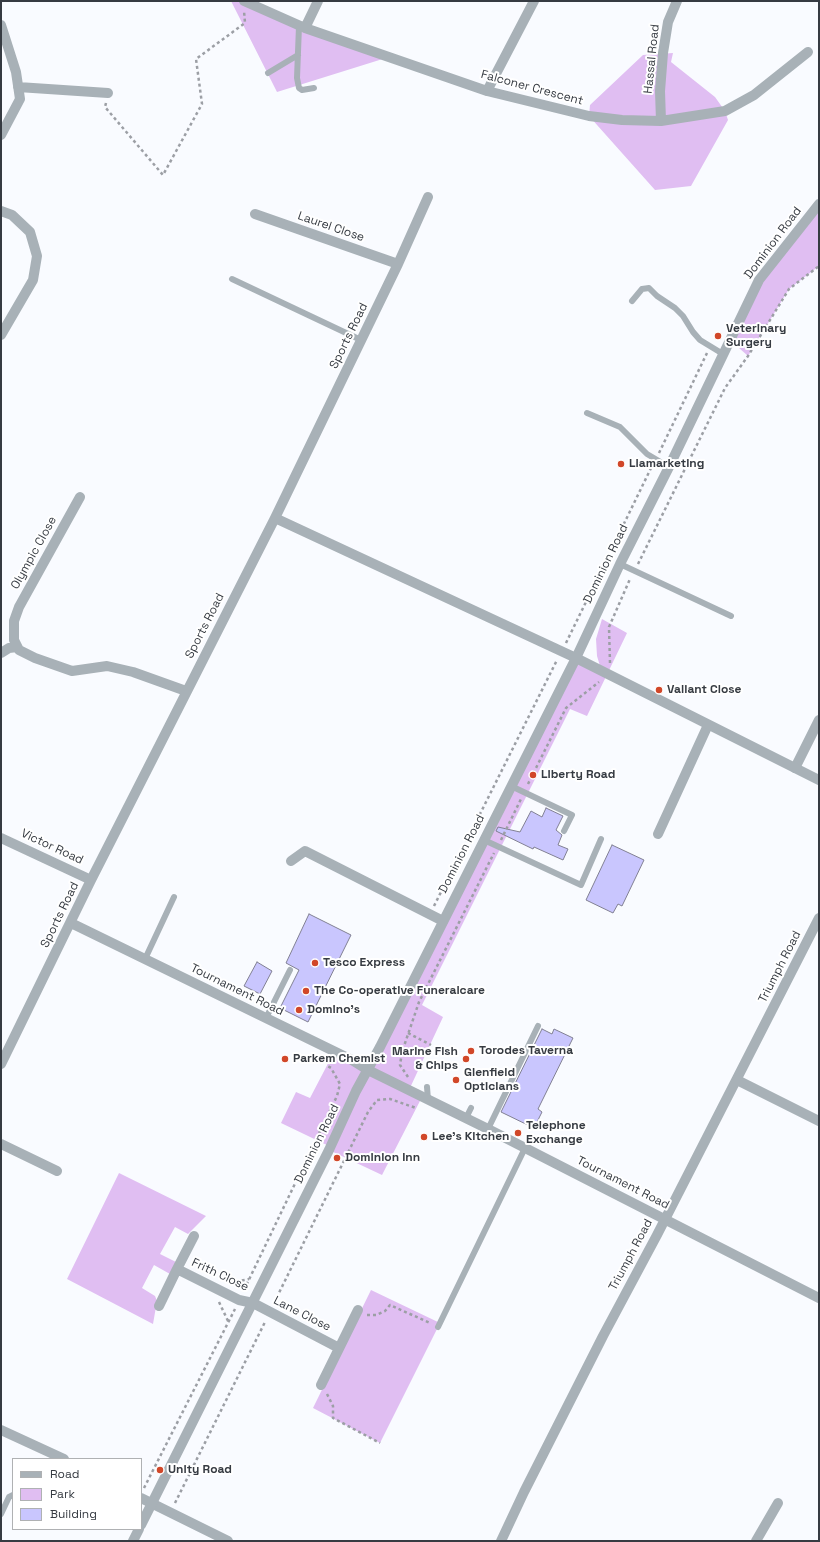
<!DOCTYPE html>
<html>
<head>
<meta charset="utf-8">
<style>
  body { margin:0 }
  #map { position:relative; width:820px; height:1542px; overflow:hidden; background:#f9fbff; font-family:"Space Grotesk",sans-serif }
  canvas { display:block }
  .frame { position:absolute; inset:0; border:2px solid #363b42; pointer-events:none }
  .legend { position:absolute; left:12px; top:1458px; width:130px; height:72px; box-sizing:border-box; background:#fff; border:1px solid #afb1b3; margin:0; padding:5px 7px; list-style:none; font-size:12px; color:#363b42 }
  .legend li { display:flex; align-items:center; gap:8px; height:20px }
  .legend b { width:20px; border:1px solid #afb1b3 }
</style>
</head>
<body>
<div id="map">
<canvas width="820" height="1542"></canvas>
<div class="frame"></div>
<ul class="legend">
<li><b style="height:5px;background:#a8b1b7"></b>Road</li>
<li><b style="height:11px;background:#e0bef2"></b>Park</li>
<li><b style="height:11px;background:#c9c6fe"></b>Building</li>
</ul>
</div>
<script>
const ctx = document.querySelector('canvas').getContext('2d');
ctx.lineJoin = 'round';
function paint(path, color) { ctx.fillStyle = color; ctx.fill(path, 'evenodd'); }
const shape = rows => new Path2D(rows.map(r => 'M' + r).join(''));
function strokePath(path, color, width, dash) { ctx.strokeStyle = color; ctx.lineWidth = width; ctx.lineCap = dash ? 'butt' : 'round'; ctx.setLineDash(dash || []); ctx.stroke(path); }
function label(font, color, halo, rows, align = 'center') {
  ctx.font = font + ' "Space Grotesk",sans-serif'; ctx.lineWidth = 4; ctx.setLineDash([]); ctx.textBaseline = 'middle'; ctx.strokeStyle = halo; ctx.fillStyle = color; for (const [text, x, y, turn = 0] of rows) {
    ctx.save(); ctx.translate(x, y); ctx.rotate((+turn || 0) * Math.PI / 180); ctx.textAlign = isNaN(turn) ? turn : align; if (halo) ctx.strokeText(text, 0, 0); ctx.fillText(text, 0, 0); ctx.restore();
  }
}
paint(shape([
  [231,1,244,1,389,57,277,92],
  [673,53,671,62,715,97,725,111,728,120,691,186,655,190,589,116,590,105,643,55],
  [819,204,819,266,789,289,748,356,730,340,759,280],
  [602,619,627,633,587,716,570,709,422,1005,443,1017,409,1090,422,1097,382,1175,329,1150,331,1147,281,1123,296,1092,310,1098,334,1052,368,1070,576,658,600,666,597,656,596,639],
  [119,1173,206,1216,188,1234,175,1227,160,1254,176,1262,170,1274,154,1265,142,1288,155,1296,157,1301,153,1324,67,1279],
  [371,1290,440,1323,380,1443,313,1408]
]), '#e0bef2');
const building = shape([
  [546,808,563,816,556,830,562,835,558,845,568,849,563,860,534,847,533,849,496,831,498,827,520,832,531,811,542,817,546,808],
  [612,845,644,860,622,906,618,904,613,913,586,900,612,845],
  [309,914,351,935,308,1022,280,1008,299,970,286,963,309,914],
  [257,962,272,971,260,994,244,986,257,962],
  [542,1029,552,1034,554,1029,573,1038,538,1109,542,1112,534,1128,501,1112,542,1029]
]);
paint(building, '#c9c6fe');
strokePath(building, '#818093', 1);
strokePath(shape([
  [106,103,105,107,163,175,202,104,196,59,245,23,244,11],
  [659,453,707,353],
  [638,564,725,388,748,356,789,289,819,266],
  [566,643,652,466],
  [610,663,609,627,630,579],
  [528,784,566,708,599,682],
  [501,840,521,799],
  [434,906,557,660],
  [408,1033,431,1045],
  [408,1077,400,1065,402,1052,419,1002,494,853],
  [230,1283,249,1279],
  [244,1290,337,1096,340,1084,331,1068,326,1065],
  [219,1302,228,1321],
  [274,1303,368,1112,377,1100,390,1099,416,1108],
  [367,1315,376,1315,385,1311,390,1305,430,1323],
  [327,1394,333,1406,333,1418,380,1443],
  [144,1488,235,1309],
  [175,1503,265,1322]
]), '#9c9fa5', 2.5, [3, 3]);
strokePath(shape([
  [299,26,297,78,299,88,302,90,314,88],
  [268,73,298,55],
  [232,279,361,340],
  [632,301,642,289,649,288,657,296,675,308,683,316,693,332,700,340,723,354],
  [587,413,620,427,647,454,669,467],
  [620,564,731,616],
  [511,786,572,815,564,831],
  [484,840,581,885,601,839],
  [145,959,174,897],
  [266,1018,290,970],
  [427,1087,428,1100],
  [466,1118,471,1108],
  [488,1129,538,1026],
  [438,1327,525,1148],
  [1,1514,9,1497,13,1495]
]), '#a8b1b7', 6);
strokePath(shape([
  [244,1,305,28,487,91,589,116,622,120,661,121,725,111,754,95,808,52],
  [1,25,16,72,20,99,1,135],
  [305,28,318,1],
  [18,87,108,93],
  [487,91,534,1],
  [661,121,660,91,663,53,668,22,677,1],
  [1,211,12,215,30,232,37,256,33,280,1,335],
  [255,214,398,264],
  [80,497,19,607,14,621,14,640,19,650,35,658,72,671,107,666,133,672,186,691],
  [275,518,576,658],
  [1,653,9,648,17,647],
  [795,768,819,720],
  [658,834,708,725],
  [1,838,91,880],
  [291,861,305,851,443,921],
  [71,923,352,1060,368,1070,488,1129,819,1298],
  [1,1064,91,880,275,518,398,264,428,197],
  [737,1080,819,1121],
  [1,1144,57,1171],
  [177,1269,194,1236],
  [159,1306,177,1269,239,1300,253,1303,339,1348],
  [321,1385,358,1310],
  [1,1430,64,1459],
  [141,1498,228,1541],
  [501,1541,524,1492,603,1336,657,1235,819,918],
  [756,1541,778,1503]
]), '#a8b1b7', 10);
strokePath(shape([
  [576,658,819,780],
  [141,1525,329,1150,356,1091,380,1047,576,658,620,564,669,467,759,280,819,204],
  [133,1541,139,1529]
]), '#a8b1b7', 10);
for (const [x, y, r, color] of [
  [718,336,4,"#d14729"],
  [621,464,4,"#d14729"],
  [659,690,4,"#d14729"],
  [533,775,4,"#d14729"],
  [315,963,4,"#d14729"],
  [306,991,4,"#d14729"],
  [299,1010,4,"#d14729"],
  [471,1051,4,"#d14729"],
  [285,1059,4,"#d14729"],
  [466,1059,4,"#d14729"],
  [456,1080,4,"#d14729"],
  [518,1133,4,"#d14729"],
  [424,1137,4,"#d14729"],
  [337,1158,4,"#d14729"],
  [160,1470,4,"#d14729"]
]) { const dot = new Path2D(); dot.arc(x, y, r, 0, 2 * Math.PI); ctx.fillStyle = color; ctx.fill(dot); strokePath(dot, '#fff', 1.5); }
label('12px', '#363b42', '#fff', [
  ["Hassal Road",652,59,-84],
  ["Falconer Crescent",532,88,15],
  ["Laurel Close",331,227,19],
  ["Dominion Road",773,243,-53],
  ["Sports Road",349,336,-64],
  ["Olympic Close",34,553,-61],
  ["Dominion Road",606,564,-64],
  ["Sports Road",205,626,-63],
  ["Victor Road",52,847,25],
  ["Dominion Road",462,854,-63],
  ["Sports Road",60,915,-64],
  ["Triumph Road",780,967,-63],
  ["Tournament Road",237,990,26],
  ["Dominion Road",317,1144,-64],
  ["Tournament Road",623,1183,27],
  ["Triumph Road",631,1255,-62],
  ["Frith Close",220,1275,25],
  ["Lane Close",302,1314,27]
]);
label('bold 12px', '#363b42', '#fff', [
  ["Veterinary",726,329],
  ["Surgery",726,343],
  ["Llamarketing",629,464],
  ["Valiant Close",667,690],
  ["Liberty Road",541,775],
  ["Tesco Express",323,963],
  ["The Co-operative Funeralcare",314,991],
  ["Domino's",307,1010],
  ["Torodes Taverna",479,1051],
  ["Marine Fish",458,1052,"right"],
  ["& Chips",458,1066,"right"],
  ["Parkem Chemist",293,1059],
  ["Glenfield",464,1073],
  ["Opticians",464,1087],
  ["Telephone",526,1126],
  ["Exchange",526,1140],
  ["Lee's Kitchen",432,1137],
  ["Dominion Inn",345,1158],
  ["Unity Road",168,1470]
], 'left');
</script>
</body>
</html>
